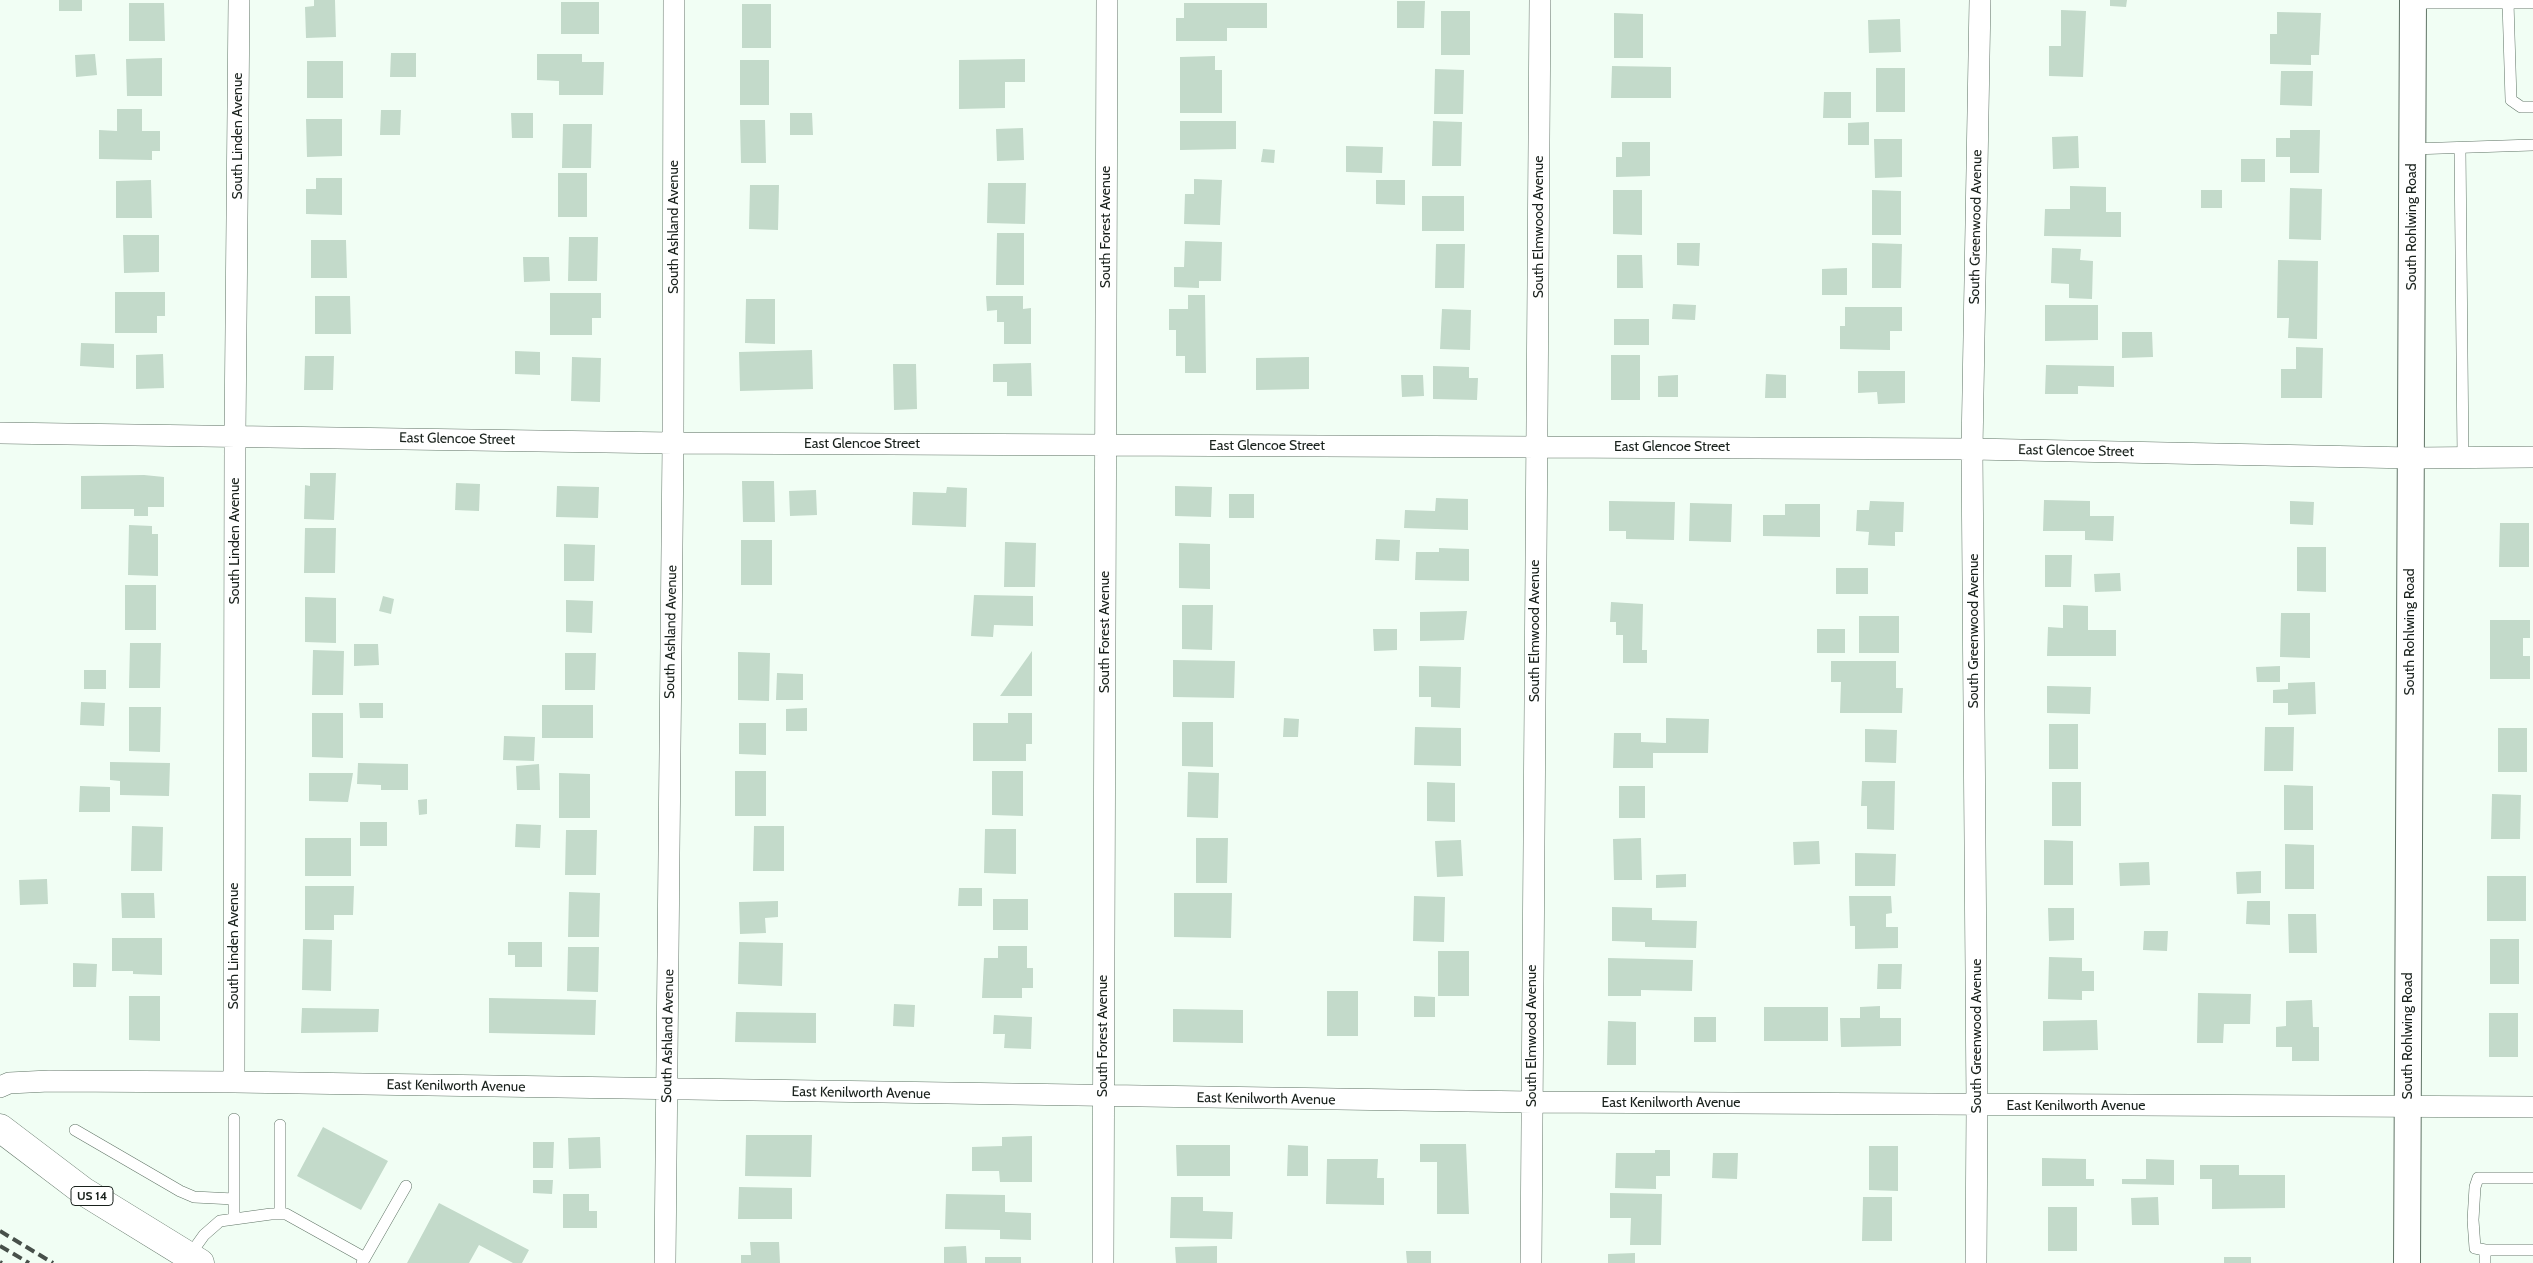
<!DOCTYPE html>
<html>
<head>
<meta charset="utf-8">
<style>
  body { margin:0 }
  canvas { display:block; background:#f1fef4 }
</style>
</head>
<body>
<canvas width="2533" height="1263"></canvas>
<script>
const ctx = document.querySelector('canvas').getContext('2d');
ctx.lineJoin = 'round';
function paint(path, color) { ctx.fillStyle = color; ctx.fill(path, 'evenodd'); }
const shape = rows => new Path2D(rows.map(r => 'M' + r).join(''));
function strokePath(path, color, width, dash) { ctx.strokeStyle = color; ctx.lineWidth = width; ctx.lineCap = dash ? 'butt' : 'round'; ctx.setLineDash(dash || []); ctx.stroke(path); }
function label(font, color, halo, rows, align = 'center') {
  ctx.font = font + ' Cabin,sans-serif'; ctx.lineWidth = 4.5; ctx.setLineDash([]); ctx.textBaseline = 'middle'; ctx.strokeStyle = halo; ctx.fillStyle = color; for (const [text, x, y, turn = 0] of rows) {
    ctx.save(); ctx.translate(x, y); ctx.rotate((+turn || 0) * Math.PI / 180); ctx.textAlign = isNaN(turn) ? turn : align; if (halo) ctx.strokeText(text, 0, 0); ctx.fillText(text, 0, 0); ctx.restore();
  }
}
paint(shape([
  [59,0,82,0,82,11,59,11],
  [314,0,335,0,336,37,306,38,305,7,314,6],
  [2110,0,2127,0,2126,7,2110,6],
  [1397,1,1425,1,1424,28,1397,28],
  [561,2,599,2,599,34,561,34],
  [129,3,164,3,165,41,129,41],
  [1184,3,1267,3,1267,28,1227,28,1227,41,1176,41,1176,18,1184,18],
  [742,4,771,4,771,48,742,48],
  [2061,10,2086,11,2083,77,2049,76,2049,46,2061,46],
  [1441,11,1470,11,1470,55,1441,55],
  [2277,12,2321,13,2319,55,2311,55,2311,65,2270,64,2270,34,2277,34],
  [1614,13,1643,14,1643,58,1614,58],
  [1900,19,1901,52,1869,53,1868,20],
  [391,53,416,53,416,77,390,77],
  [95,54,97,75,76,77,75,55],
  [537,54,582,54,582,62,604,62,603,95,559,95,559,81,537,80],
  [1215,56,1215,70,1222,70,1222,113,1180,113,1180,57],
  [162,58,162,96,127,96,126,59],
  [1025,59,1025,82,1005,82,1005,108,959,109,959,60],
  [740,60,769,60,769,105,740,105],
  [307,61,343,61,343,98,307,98],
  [1612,66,1671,67,1671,98,1611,98],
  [1876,68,1905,68,1905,112,1876,112],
  [1435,69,1464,70,1463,114,1434,114],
  [2281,71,2313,71,2312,106,2280,105],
  [1824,92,1851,92,1851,118,1823,118],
  [117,109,142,109,142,131,160,131,160,151,152,151,152,160,99,159,99,130,117,131],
  [381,110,401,110,400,135,380,135],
  [511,113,533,113,533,138,512,138],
  [790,113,812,113,813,135,790,135],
  [306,119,342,119,342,156,307,157],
  [740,120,765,120,766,163,741,163],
  [1180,121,1236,121,1236,149,1180,150],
  [1433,121,1462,122,1461,166,1432,166],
  [1869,122,1869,145,1848,145,1848,123],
  [563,124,592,124,591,168,562,168],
  [1023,128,1024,160,997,161,996,129],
  [2290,130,2320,130,2319,173,2290,173,2290,157,2276,157,2276,138,2290,138],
  [2078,136,2079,168,2053,169,2052,137],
  [1874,139,1902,139,1902,177,1875,178],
  [1622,142,1650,142,1650,176,1616,177,1616,157,1622,157],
  [1346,146,1383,147,1382,173,1346,172],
  [1263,149,1275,150,1274,163,1261,162],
  [2241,159,2265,159,2265,182,2241,182],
  [558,173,587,173,587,217,558,217],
  [316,178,342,178,342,215,306,214,306,189,316,189],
  [1194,179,1222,180,1220,225,1184,224,1185,194,1194,194],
  [151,180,152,218,116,218,116,181],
  [1376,180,1405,180,1405,205,1376,204],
  [988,183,1026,183,1025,224,987,223],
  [750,185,779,185,778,230,749,229],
  [2070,186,2106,187,2106,212,2121,212,2121,237,2044,236,2045,209,2070,209],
  [2290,188,2322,189,2321,240,2289,239],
  [1613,190,1642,190,1642,235,1613,234],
  [1872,190,1901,191,1901,235,1872,235],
  [2201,190,2222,190,2222,208,2201,208],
  [1422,196,1464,196,1464,231,1422,231],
  [997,233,1024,233,1024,285,996,285],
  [123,235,159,235,159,272,124,273],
  [569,237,598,237,597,281,568,281],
  [311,240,346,240,347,278,311,278],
  [1185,241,1222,242,1221,281,1199,281,1199,288,1174,287,1174,267,1184,267],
  [1677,243,1700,243,1699,266,1677,265],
  [1872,243,1902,244,1901,288,1872,288],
  [1436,244,1465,244,1464,288,1435,288],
  [2052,248,2081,249,2080,260,2093,261,2092,299,2069,298,2069,284,2051,283],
  [1617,255,1642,255,1643,288,1617,288],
  [523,257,549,257,550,281,524,282],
  [2278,260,2318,261,2317,339,2288,338,2289,318,2277,318],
  [1847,268,1847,295,1822,295,1822,269],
  [115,292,165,292,165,316,157,316,157,333,115,333],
  [550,293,601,293,601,318,592,318,592,335,550,335],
  [1188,295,1205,295,1206,373,1185,373,1185,356,1176,356,1176,330,1169,330,1169,309,1188,309],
  [315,296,350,296,351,334,315,334],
  [986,296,1023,296,1023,309,1031,308,1031,344,1004,344,1004,322,997,322,997,310,987,311],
  [746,299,775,299,775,344,745,343],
  [1673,304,1696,305,1695,320,1672,319],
  [2045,305,2098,305,2098,340,2045,341],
  [1845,307,1902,307,1902,331,1890,331,1890,350,1840,349,1840,326,1845,326],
  [1442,309,1471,310,1470,350,1440,349],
  [1614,319,1649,319,1649,345,1614,345],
  [2122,332,2152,332,2153,357,2122,358],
  [81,343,114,344,114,368,80,366],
  [2296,347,2323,348,2322,398,2281,398,2281,369,2296,369],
  [812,350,813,389,740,391,739,352],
  [515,351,540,352,540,375,515,374],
  [163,354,164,388,136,389,136,355],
  [1611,355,1640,355,1640,400,1611,400],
  [305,356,334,356,333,390,304,390],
  [572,357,601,358,600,402,571,401],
  [1309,357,1309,389,1256,390,1256,358],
  [1031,363,1032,396,1007,396,1007,382,993,382,993,364],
  [893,364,916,364,917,409,894,410],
  [2046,365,2114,366,2114,387,2078,386,2078,394,2045,394],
  [1433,366,1469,367,1469,378,1478,378,1477,400,1433,399],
  [1858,371,1905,371,1905,403,1878,404,1877,392,1858,393],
  [1766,374,1786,375,1786,398,1765,398],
  [1401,375,1423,375,1424,396,1402,397],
  [1678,375,1678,397,1658,397,1658,376],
  [310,473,336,473,334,520,304,519,305,485,310,486],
  [144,475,164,477,164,507,148,507,148,516,134,516,134,509,81,509,81,476],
  [742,481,774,481,775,522,743,522],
  [456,483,480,484,479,511,455,510],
  [557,486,599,487,598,518,556,517],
  [1175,486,1212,487,1211,517,1175,516],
  [947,487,967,488,966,527,912,525,913,492,946,493],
  [816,490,817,515,790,516,789,491],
  [1229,494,1254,494,1254,518,1229,518],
  [1436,498,1468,499,1468,530,1404,528,1405,510,1435,511],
  [2044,500,2090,501,2090,516,2114,516,2113,541,2085,540,2085,531,2043,531],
  [1609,501,1675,502,1674,540,1626,539,1626,531,1609,531],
  [1870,501,1904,502,1903,532,1895,532,1895,546,1868,545,1869,532,1856,531,1857,510,1869,510],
  [2290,501,2314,502,2313,525,2290,524],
  [1690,503,1732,504,1731,542,1689,541],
  [1785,504,1820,504,1820,537,1763,536,1763,515,1785,515],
  [2500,523,2529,523,2529,567,2499,567],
  [129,525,152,526,152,534,158,534,158,576,128,575],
  [305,528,336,528,335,573,304,573],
  [1376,539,1400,540,1399,561,1375,560],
  [741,540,772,540,772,585,741,585],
  [1005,542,1036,543,1035,587,1004,587],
  [1179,543,1210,544,1210,589,1179,588],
  [564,544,595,545,594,581,564,581],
  [2297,547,2326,547,2326,592,2297,591],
  [1439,548,1469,549,1469,581,1415,580,1416,552,1439,552],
  [2045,555,2072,555,2071,587,2045,587],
  [1836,568,1868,568,1868,594,1836,594],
  [2120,573,2121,591,2095,592,2094,574],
  [125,585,156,585,156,630,125,630],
  [974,595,1033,596,1033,626,994,625,993,637,971,636],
  [383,596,394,599,391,614,379,611],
  [305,597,336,598,336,643,305,642],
  [566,600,593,601,592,633,566,632],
  [1611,602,1643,604,1642,650,1647,650,1647,663,1623,663,1623,635,1616,635,1616,622,1610,622],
  [1182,605,1213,605,1212,650,1182,649],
  [2063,605,2088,606,2088,630,2116,630,2116,656,2047,656,2048,627,2063,628],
  [1467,611,1464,640,1420,641,1420,612],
  [2281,613,2310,613,2310,658,2280,657],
  [1859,616,1899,616,1899,653,1859,653],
  [2490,620,2530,620,2530,638,2523,638,2523,656,2530,656,2530,679,2490,679],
  [1373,629,1397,629,1397,650,1374,651],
  [1817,629,1845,629,1845,653,1817,653],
  [130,643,161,643,160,688,129,688],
  [354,644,378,644,379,665,354,666],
  [313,650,344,651,343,695,312,695],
  [1032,651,1032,696,1000,696],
  [738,652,770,653,769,701,738,700],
  [565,653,596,653,595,690,565,690],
  [1173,660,1235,661,1234,698,1173,697],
  [1831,661,1896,661,1896,688,1903,688,1902,713,1840,713,1841,682,1831,682],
  [1419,666,1461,667,1460,708,1431,707,1431,697,1419,697],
  [2280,666,2280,682,2257,682,2256,667],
  [84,670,106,670,106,689,84,689],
  [777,673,803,674,803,700,776,700],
  [2315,682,2316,714,2288,715,2288,703,2273,703,2273,690,2288,689,2288,683],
  [2047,686,2091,687,2090,714,2047,713],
  [81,702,105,703,104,726,80,725],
  [359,703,383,703,383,718,360,718],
  [542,705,593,705,593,738,542,738],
  [129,707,161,707,160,752,129,751],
  [807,708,807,731,786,731,786,709],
  [312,713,343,713,343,758,312,757],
  [1008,713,1032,713,1032,744,1026,744,1026,761,973,761,973,723,1008,723],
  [1284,718,1299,719,1298,737,1283,737],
  [1666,718,1709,719,1708,753,1653,753,1653,768,1613,768,1614,733,1641,733,1641,742,1666,743],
  [1182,722,1213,722,1213,767,1182,766],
  [739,723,766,723,766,755,739,754],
  [2049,724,2078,724,2078,769,2049,769],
  [1415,727,1461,728,1461,766,1414,765],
  [2265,727,2294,727,2293,771,2264,771],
  [2498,728,2527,728,2527,772,2498,772],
  [1865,729,1897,730,1896,763,1865,762],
  [504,736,535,737,534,761,503,760],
  [110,762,170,763,169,796,120,795,120,781,110,780],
  [358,763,408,764,408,790,381,790,381,785,357,784],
  [539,764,540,790,517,790,516,766],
  [735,771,766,771,766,816,735,816],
  [992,771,1023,771,1023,816,992,815],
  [1188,772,1219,773,1218,818,1187,817],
  [309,773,353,773,348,802,309,801],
  [559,773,590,774,590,818,559,818],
  [1862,781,1895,781,1894,830,1867,829,1867,806,1861,806],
  [1427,782,1455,783,1455,822,1427,821],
  [2052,782,2081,782,2081,826,2052,826],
  [2284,785,2313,786,2313,830,2284,830],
  [80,786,110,787,110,812,79,812],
  [1619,786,1645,786,1645,818,1619,818],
  [2492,794,2521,795,2520,839,2491,839],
  [427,799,427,814,419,815,418,800],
  [360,822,387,822,387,846,360,846],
  [516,824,541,825,540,848,515,847],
  [132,826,163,827,162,871,131,871],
  [754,826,784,826,784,871,753,871],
  [985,829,1016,829,1016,874,984,873],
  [566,830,597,830,596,875,565,875],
  [305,838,351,838,351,876,305,876],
  [1196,838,1228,838,1227,883,1196,883],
  [1641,838,1642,880,1614,880,1613,839],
  [1461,840,1463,876,1437,877,1435,841],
  [2044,840,2073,841,2073,885,2044,885],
  [1819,841,1820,864,1794,865,1793,842],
  [2285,844,2314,845,2314,889,2285,889],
  [1855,853,1896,854,1895,886,1855,886],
  [2149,862,2150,885,2120,886,2119,863],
  [2261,871,2261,893,2237,894,2236,872],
  [1686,874,1686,887,1656,888,1656,875],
  [2487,876,2526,876,2526,921,2487,921],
  [47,879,48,904,20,905,19,880],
  [305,886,354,886,353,915,334,915,334,930,305,930],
  [959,888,982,888,982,906,958,906],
  [569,892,600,893,599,937,568,937],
  [121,893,154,893,155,918,122,918],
  [1174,893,1232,893,1231,938,1174,937],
  [1414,896,1445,897,1444,942,1413,941],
  [1849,896,1891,896,1892,913,1886,914,1886,927,1898,927,1898,948,1855,949,1855,926,1850,926],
  [993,899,1028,899,1028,930,993,930],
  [778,901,778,917,765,918,766,933,740,934,739,902],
  [2247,901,2270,901,2270,925,2246,924],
  [1612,907,1652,908,1652,920,1697,921,1696,948,1645,947,1645,942,1612,941],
  [2048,908,2074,908,2074,940,2049,941],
  [2288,914,2316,914,2317,953,2289,953],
  [2144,931,2168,931,2167,951,2143,950],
  [112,938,162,938,162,975,133,974,133,971,112,971],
  [303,939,332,940,331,991,302,990],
  [2490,939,2519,939,2519,984,2490,984],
  [508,942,542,942,542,967,515,967,515,955,508,955],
  [739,942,783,943,782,986,738,984],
  [998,946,1027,946,1027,968,1033,968,1033,988,1022,988,1022,998,982,998,984,958,998,958],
  [568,947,599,947,598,992,567,991],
  [1438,951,1469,951,1469,996,1438,996],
  [2049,957,2082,958,2082,971,2094,971,2094,991,2082,991,2082,1000,2048,999],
  [1608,958,1693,960,1692,991,1641,990,1641,996,1608,996],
  [73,963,97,964,96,987,73,987],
  [1878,964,1902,964,1901,989,1877,989],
  [1327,991,1358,991,1358,1036,1327,1036],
  [2198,993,2251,994,2250,1024,2224,1024,2223,1043,2197,1043],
  [129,996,160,996,160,1041,129,1040],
  [1414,996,1435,997,1435,1017,1414,1017],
  [489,998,596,1000,595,1035,489,1033],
  [2312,1000,2313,1027,2319,1027,2319,1061,2292,1061,2292,1047,2276,1047,2276,1027,2286,1026,2286,1001],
  [894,1004,915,1005,914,1027,893,1026],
  [1880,1006,1880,1018,1901,1018,1901,1046,1841,1047,1840,1018,1860,1018,1860,1007],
  [1764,1007,1828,1007,1828,1041,1764,1041],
  [302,1008,379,1009,378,1032,301,1033],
  [1173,1009,1243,1010,1243,1043,1173,1042],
  [736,1012,816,1013,816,1043,735,1042],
  [2489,1013,2518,1013,2518,1057,2489,1057],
  [994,1015,1032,1017,1031,1049,1004,1048,1005,1034,993,1034],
  [1694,1017,1716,1017,1716,1042,1694,1042],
  [2097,1020,2098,1050,2043,1051,2043,1021],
  [1608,1021,1636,1022,1636,1065,1607,1065],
  [323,1127,388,1161,361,1210,297,1176],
  [746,1135,812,1135,811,1177,745,1176],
  [1032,1136,1032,1182,1000,1182,999,1171,972,1171,972,1147,1002,1146,1002,1137],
  [600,1137,601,1168,569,1169,568,1138],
  [533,1142,554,1142,553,1168,533,1168],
  [1420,1144,1466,1144,1469,1214,1437,1214,1437,1162,1420,1162],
  [1176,1145,1230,1145,1230,1176,1177,1176],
  [1288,1145,1308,1146,1308,1176,1287,1176],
  [1869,1146,1898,1146,1898,1191,1869,1190],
  [1655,1150,1670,1150,1670,1176,1656,1176,1656,1189,1615,1188,1616,1153,1655,1153],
  [1713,1153,1738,1153,1737,1179,1712,1178],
  [2042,1158,2086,1159,2086,1179,2094,1179,2094,1186,2042,1186],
  [1327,1159,1378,1159,1377,1178,1384,1178,1384,1205,1326,1204],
  [2146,1159,2174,1160,2174,1185,2122,1184,2122,1179,2146,1179],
  [2200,1165,2239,1165,2239,1175,2285,1175,2285,1208,2212,1209,2212,1179,2200,1179],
  [533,1180,553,1180,552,1194,533,1193],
  [739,1187,792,1188,792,1219,738,1219],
  [1610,1193,1662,1194,1661,1245,1630,1245,1631,1218,1610,1218],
  [563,1194,589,1194,589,1211,597,1211,597,1228,563,1228],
  [946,1194,1005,1195,1005,1212,1031,1213,1031,1240,1000,1239,1000,1230,945,1229],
  [1171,1197,1203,1197,1203,1211,1233,1212,1232,1239,1170,1238],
  [1863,1197,1892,1197,1892,1241,1862,1241],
  [2158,1197,2159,1225,2132,1225,2131,1198],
  [439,1203,529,1250,522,1263,513,1263,479,1245,469,1263,407,1263],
  [2048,1207,2077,1207,2077,1251,2048,1251],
  [750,1242,779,1242,780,1263,741,1263,741,1255,751,1255],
  [966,1246,967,1263,944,1263,944,1247],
  [1217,1246,1217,1263,1176,1263,1175,1247],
  [1406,1251,1431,1251,1431,1263,1407,1263],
  [1635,1253,1635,1263,1608,1263,1608,1254],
  [985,1257,1021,1257,1021,1263,985,1263],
  [2224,1257,2251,1257,2251,1263,2224,1263]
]), '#c3daca');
const service = shape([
  [2508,2,2511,100,2521,107,2533,107],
  [2413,3,2533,3],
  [2460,148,2463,458],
  [2412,149,2533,145],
  [280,1125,280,1214],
  [75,1130,180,1191,194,1197,234,1199],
  [234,1218,234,1119],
  [2485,1250,2475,1248,2473,1220,2475,1187,2478,1178,2533,1178],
  [189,1256,204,1235,220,1221,271,1214,286,1214,365,1258],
  [362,1263,406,1186],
  [2485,1263,2485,1250,2533,1250]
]);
const minor = shape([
  [0,433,673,443,1972,449,2412,458,2533,457],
  [234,1082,235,435,239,0],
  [0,1087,9,1083,49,1081,234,1082,1532,1102,2533,1107],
  [665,1263,673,443,674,0],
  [1103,1263,1107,0],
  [1531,1263,1540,0],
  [1976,1263,1977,1105,1972,449,1980,0]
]);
const tertiary = shape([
  [2407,1263,2413,0]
]);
const primary = shape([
  [0,1128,83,1191,200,1263]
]);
strokePath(service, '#607466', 12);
strokePath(minor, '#607466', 22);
strokePath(tertiary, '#607466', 28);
strokePath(primary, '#607466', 29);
strokePath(service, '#fff', 11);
strokePath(minor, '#fff', 21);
strokePath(tertiary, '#fff', 26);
strokePath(primary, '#fff', 28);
strokePath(shape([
  [0,1231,53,1263],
  [0,1246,29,1263],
  [0,1262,2,1263]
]), '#47504a', 4, [10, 5]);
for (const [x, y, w] of [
  [92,1196,42]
]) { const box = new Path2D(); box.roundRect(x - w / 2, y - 9.5, w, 19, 4); ctx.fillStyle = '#fff'; ctx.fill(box); strokePath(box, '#19211c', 1); }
label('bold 12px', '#19211c', null, [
  ["US 14",92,1196]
]);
label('14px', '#19211c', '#fff', [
  ["South Linden Avenue",238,136,-90],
  ["South Ashland Avenue",674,227,-90],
  ["South Forest Avenue",1106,227,-90],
  ["South Elmwood Avenue",1539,227,-90],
  ["South Greenwood Avenue",1976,227,-89],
  ["South Rohlwing Road",2412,227,-90],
  ["East Glencoe Street",457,439,1],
  ["East Glencoe Street",862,444],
  ["East Glencoe Street",1267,446],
  ["East Glencoe Street",1672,447],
  ["East Glencoe Street",2076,451,1],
  ["South Linden Avenue",235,541,-90],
  ["South Elmwood Avenue",1535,631,-90],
  ["South Greenwood Avenue",1974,631,-90],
  ["South Ashland Avenue",671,632,-89],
  ["South Forest Avenue",1105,632,-90],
  ["South Rohlwing Road",2410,632,-90],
  ["South Linden Avenue",234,946,-90],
  ["South Ashland Avenue",668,1036,-89],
  ["South Forest Avenue",1103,1036,-90],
  ["South Elmwood Avenue",1532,1036,-90],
  ["South Greenwood Avenue",1977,1036,-90],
  ["South Rohlwing Road",2408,1036,-90],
  ["East Kenilworth Avenue",456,1086,1],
  ["East Kenilworth Avenue",861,1093,1],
  ["East Kenilworth Avenue",1266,1099,1],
  ["East Kenilworth Avenue",1671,1103],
  ["East Kenilworth Avenue",2076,1106]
]);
</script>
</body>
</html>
